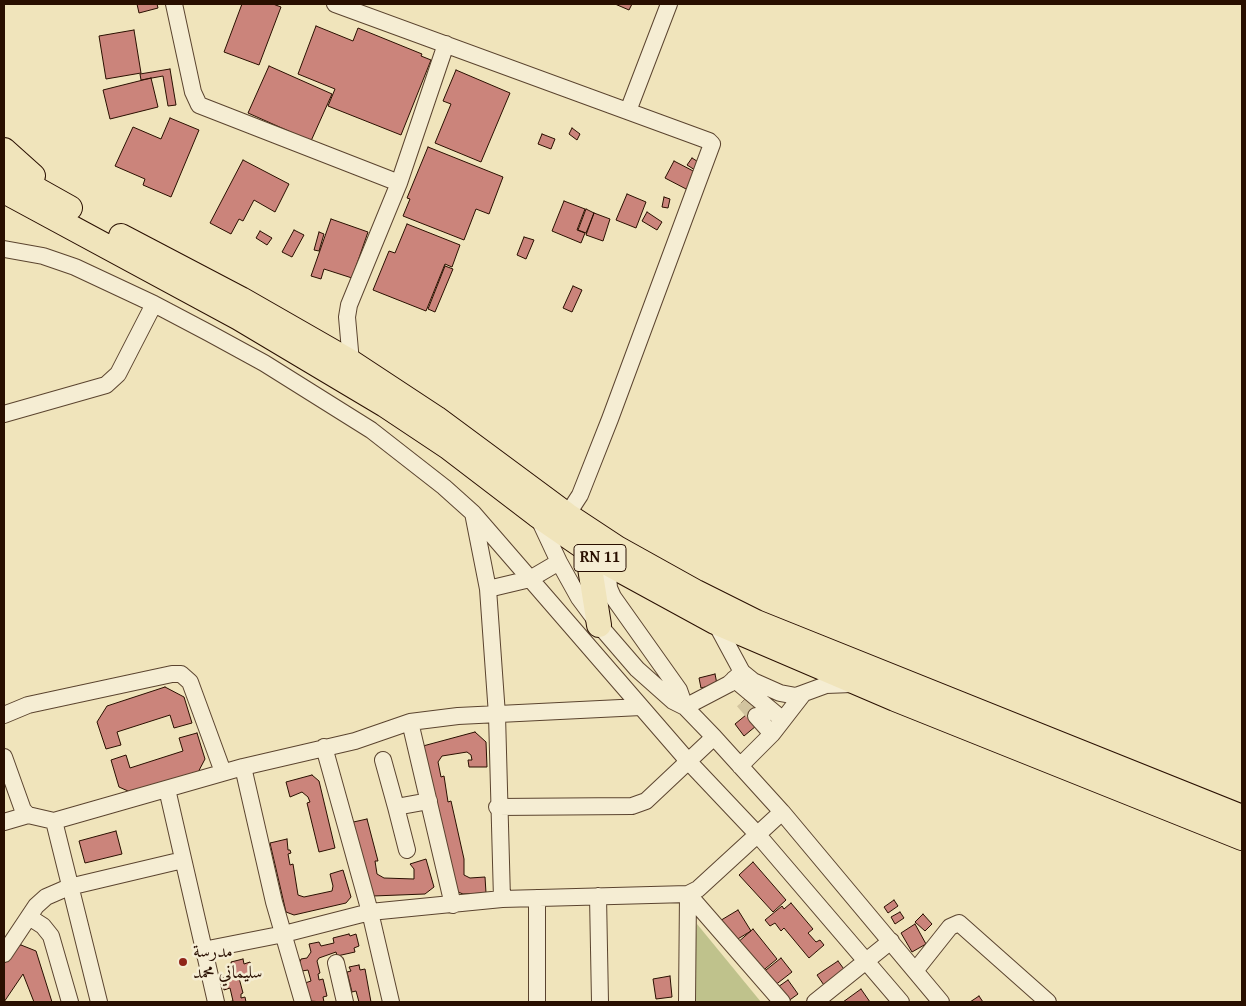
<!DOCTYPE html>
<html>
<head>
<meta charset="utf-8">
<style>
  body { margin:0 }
  #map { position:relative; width:1246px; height:1006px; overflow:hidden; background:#f0e4bb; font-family:"Gentium Book Plus",serif }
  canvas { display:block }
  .frame { position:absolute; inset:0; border:5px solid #290f00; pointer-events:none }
</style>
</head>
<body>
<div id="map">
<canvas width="1246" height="1006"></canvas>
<div class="frame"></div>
</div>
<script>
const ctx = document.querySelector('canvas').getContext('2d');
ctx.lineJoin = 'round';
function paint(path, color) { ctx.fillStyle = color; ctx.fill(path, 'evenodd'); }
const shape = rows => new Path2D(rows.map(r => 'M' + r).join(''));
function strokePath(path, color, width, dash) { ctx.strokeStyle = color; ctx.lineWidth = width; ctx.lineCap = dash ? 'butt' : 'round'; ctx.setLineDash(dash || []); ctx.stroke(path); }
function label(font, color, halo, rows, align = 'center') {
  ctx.font = font + ' "Gentium Book Plus",Amiri,serif'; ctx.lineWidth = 5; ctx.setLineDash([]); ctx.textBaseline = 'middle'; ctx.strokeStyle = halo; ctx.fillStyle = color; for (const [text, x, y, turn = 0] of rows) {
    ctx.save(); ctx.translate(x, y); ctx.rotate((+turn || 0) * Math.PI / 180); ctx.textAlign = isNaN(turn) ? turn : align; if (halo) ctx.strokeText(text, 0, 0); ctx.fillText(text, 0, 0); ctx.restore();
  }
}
paint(shape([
  [697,924,761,1002,691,1002]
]), '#bfc28c');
const building = shape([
  [137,4,157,4,158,8,139,13,137,4],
  [242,4,273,4,281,7,259,65,224,52,242,4],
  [615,4,632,4,629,10,615,4],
  [316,26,353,41,358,28,422,54,421,56,431,60,401,135,328,106,335,89,298,74,316,26],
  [134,30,141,73,106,79,99,36,134,30],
  [269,66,332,94,311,141,248,113,269,66],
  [170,69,176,105,168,106,163,76,141,80,140,74,170,69],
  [456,70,510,93,481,162,435,143,451,104,443,101,456,70],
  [151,78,158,107,110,119,103,90,151,78],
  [170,118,199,130,171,197,143,185,145,179,115,166,133,127,161,139,170,118],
  [572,128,580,134,577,140,569,134,572,128],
  [542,134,555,139,551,149,538,144,542,134],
  [428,147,503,177,489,214,476,209,464,240,403,216,410,199,407,198,428,147],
  [692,158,700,163,695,170,687,165,692,158],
  [243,160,289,184,275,212,254,200,243,221,239,219,231,234,210,223,243,160],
  [674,161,697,173,688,190,665,178,674,161],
  [627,194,646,202,636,228,616,220,627,194],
  [664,197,670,199,668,208,662,207,664,197],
  [564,201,585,209,577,230,585,233,581,243,552,231,564,201],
  [586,209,594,213,586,233,578,230,586,209],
  [647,212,662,222,657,230,642,221,647,212],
  [594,213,610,219,603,241,586,235,594,213],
  [331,219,368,232,352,278,324,269,321,279,311,276,331,219],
  [407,224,460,245,452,267,445,264,426,311,373,290,389,251,395,253,407,224],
  [294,230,304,235,292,257,282,252,294,230],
  [260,231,272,238,267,245,256,238,260,231],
  [319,232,324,234,319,251,314,250,319,232],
  [524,237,534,240,526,259,517,255,524,237],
  [445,266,453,269,435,312,428,309,445,266],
  [573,286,582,290,572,312,563,308,573,286],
  [715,674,717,684,701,688,699,678,715,674],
  [165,687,184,697,192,723,174,728,170,715,117,732,121,745,106,749,97,722,107,706,165,687],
  [749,696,763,711,755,718,741,703,749,696],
  [746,715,756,726,744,736,735,724,746,715],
  [475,732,486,742,487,767,469,767,468,760,472,760,471,755,467,752,442,756,438,762,441,777,444,776,448,802,451,801,464,859,464,875,470,878,485,877,486,893,463,894,453,890,423,746,475,732],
  [197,733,205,759,195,778,137,795,119,787,111,760,126,755,130,768,183,751,179,738,197,733],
  [312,775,319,781,335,848,319,852,307,803,310,802,308,797,302,792,290,797,286,782,312,775],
  [367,819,378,861,375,861,377,874,384,878,414,879,414,869,410,864,426,859,434,887,425,894,373,896,349,823,367,819],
  [116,831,122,854,85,863,79,841,116,831],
  [287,839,288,850,290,850,291,853,288,854,290,865,293,864,298,895,304,897,332,891,333,886,330,874,343,870,351,897,346,903,294,915,286,912,270,843,287,839],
  [753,862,786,900,773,912,739,875,753,862],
  [894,900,898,906,888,913,884,907,894,900],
  [791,903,813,929,808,933,816,942,820,940,824,945,809,958,784,928,781,931,775,923,770,926,765,920,782,906,784,909,791,903],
  [738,910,751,931,731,943,718,922,738,910],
  [900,912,904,918,895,924,891,917,900,912],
  [923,914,932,924,925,931,915,922,923,914],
  [915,924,926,944,912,952,901,933,915,924],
  [753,929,777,959,760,973,736,944,753,929],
  [349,934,350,936,356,934,359,946,354,948,355,952,337,956,336,952,319,958,317,961,320,973,318,974,319,980,323,979,327,996,323,997,324,1002,309,1001,305,983,311,981,308,970,302,971,300,962,301,959,307,958,311,952,309,944,319,942,321,946,334,943,333,938,349,934],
  [21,945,36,951,52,1002,34,1002,23,974,4,1002,4,964,14,947,21,945],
  [781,958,792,972,774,986,761,974,781,958],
  [243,959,244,964,250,962,253,975,239,978,243,993,241,994,241,998,245,997,246,1002,227,1002,233,1001,230,988,224,990,222,978,229,976,233,971,231,962,243,959],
  [838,961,849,976,828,991,817,975,838,961],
  [359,965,360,970,365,969,371,1002,375,1002,359,1002,356,991,352,992,347,972,351,971,349,967,359,965],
  [670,976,672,997,656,999,653,979,670,976],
  [788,980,798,994,787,1002,775,989,788,980],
  [861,989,870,1002,843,1002,861,989],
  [979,996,983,1002,970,1002,979,996]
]);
paint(building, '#cb847b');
strokePath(building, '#290f00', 1);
strokePath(shape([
  [743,701,756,716]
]), '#d2c49f', 16, [16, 8]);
const minor = shape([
  [174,4,193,92,199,105,399,183],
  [335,4,709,141,712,144,610,419,580,495,567,515],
  [628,111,669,4],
  [4,249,43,256,75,267,154,304,209,333,264,363,371,430,444,487,473,513,688,761,758,835,901,1002],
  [351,362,347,317,349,305,399,183,446,44],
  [4,414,106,385,118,374,154,304],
  [473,513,488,589,497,715,502,899],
  [537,515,559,562,579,598,599,625,637,669,673,701,685,707,714,737,782,812,941,1002],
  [607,563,609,588,613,597,679,690,685,707],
  [488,589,530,579,559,562],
  [715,622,742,672,753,681,780,693,796,696,826,685,852,684],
  [734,679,783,720],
  [685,707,729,684,742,672],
  [4,715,28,705,172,674,181,674,190,682,223,772],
  [756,716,772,734],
  [410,722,453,905],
  [324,747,370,912,391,1002],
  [4,757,23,810,28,815,54,821],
  [383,760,396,807],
  [740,766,772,734,803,694],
  [243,767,274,902,303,1002],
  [167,789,216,1002],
  [497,807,632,806,646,801,714,737],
  [4,822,28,815],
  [407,850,396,807,429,801],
  [688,894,782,1002],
  [598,896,600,1002],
  [29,917,43,926,51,936,70,1002],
  [203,950,284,934,370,912,502,899,688,894,698,889,782,812],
  [4,954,36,906,46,897,69,887,183,860],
  [336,963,345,1002],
  [915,971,950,927,959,923,1048,1002],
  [99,1002,54,821,243,767,355,741,410,722,458,716,641,707],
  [537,1002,537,898],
  [687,1002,688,894],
  [815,1002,891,941]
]);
const highway = shape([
  [4,150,33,176],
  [4,171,70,208],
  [4,191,239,318,385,405,448,447,537,515,607,563,715,622,895,699,1242,838],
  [121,236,241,299,351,362,436,418,567,515,617,548,696,592,756,622,1242,817],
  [587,549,599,625]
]);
strokePath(minor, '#5b442f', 18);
strokePath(highway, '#290f00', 26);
strokePath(minor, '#f5edd3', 16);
strokePath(highway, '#f0e4bb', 24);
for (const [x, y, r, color] of [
  [183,962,5,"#8f2418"]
]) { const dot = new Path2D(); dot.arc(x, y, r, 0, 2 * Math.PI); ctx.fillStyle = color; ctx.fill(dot); strokePath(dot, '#f5edd3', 2); }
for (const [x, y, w] of [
  [600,558,52]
]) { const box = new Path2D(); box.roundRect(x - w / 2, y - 13.5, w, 27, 4); ctx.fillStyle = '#f5edd3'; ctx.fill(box); strokePath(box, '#290f00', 1); }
label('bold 16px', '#290f00', null, [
  ["RN 11",600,558]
]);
label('18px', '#290f00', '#f5edd3', [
  ["مدرسة",193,952],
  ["سليماني محمد",193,973]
], 'left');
</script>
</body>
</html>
